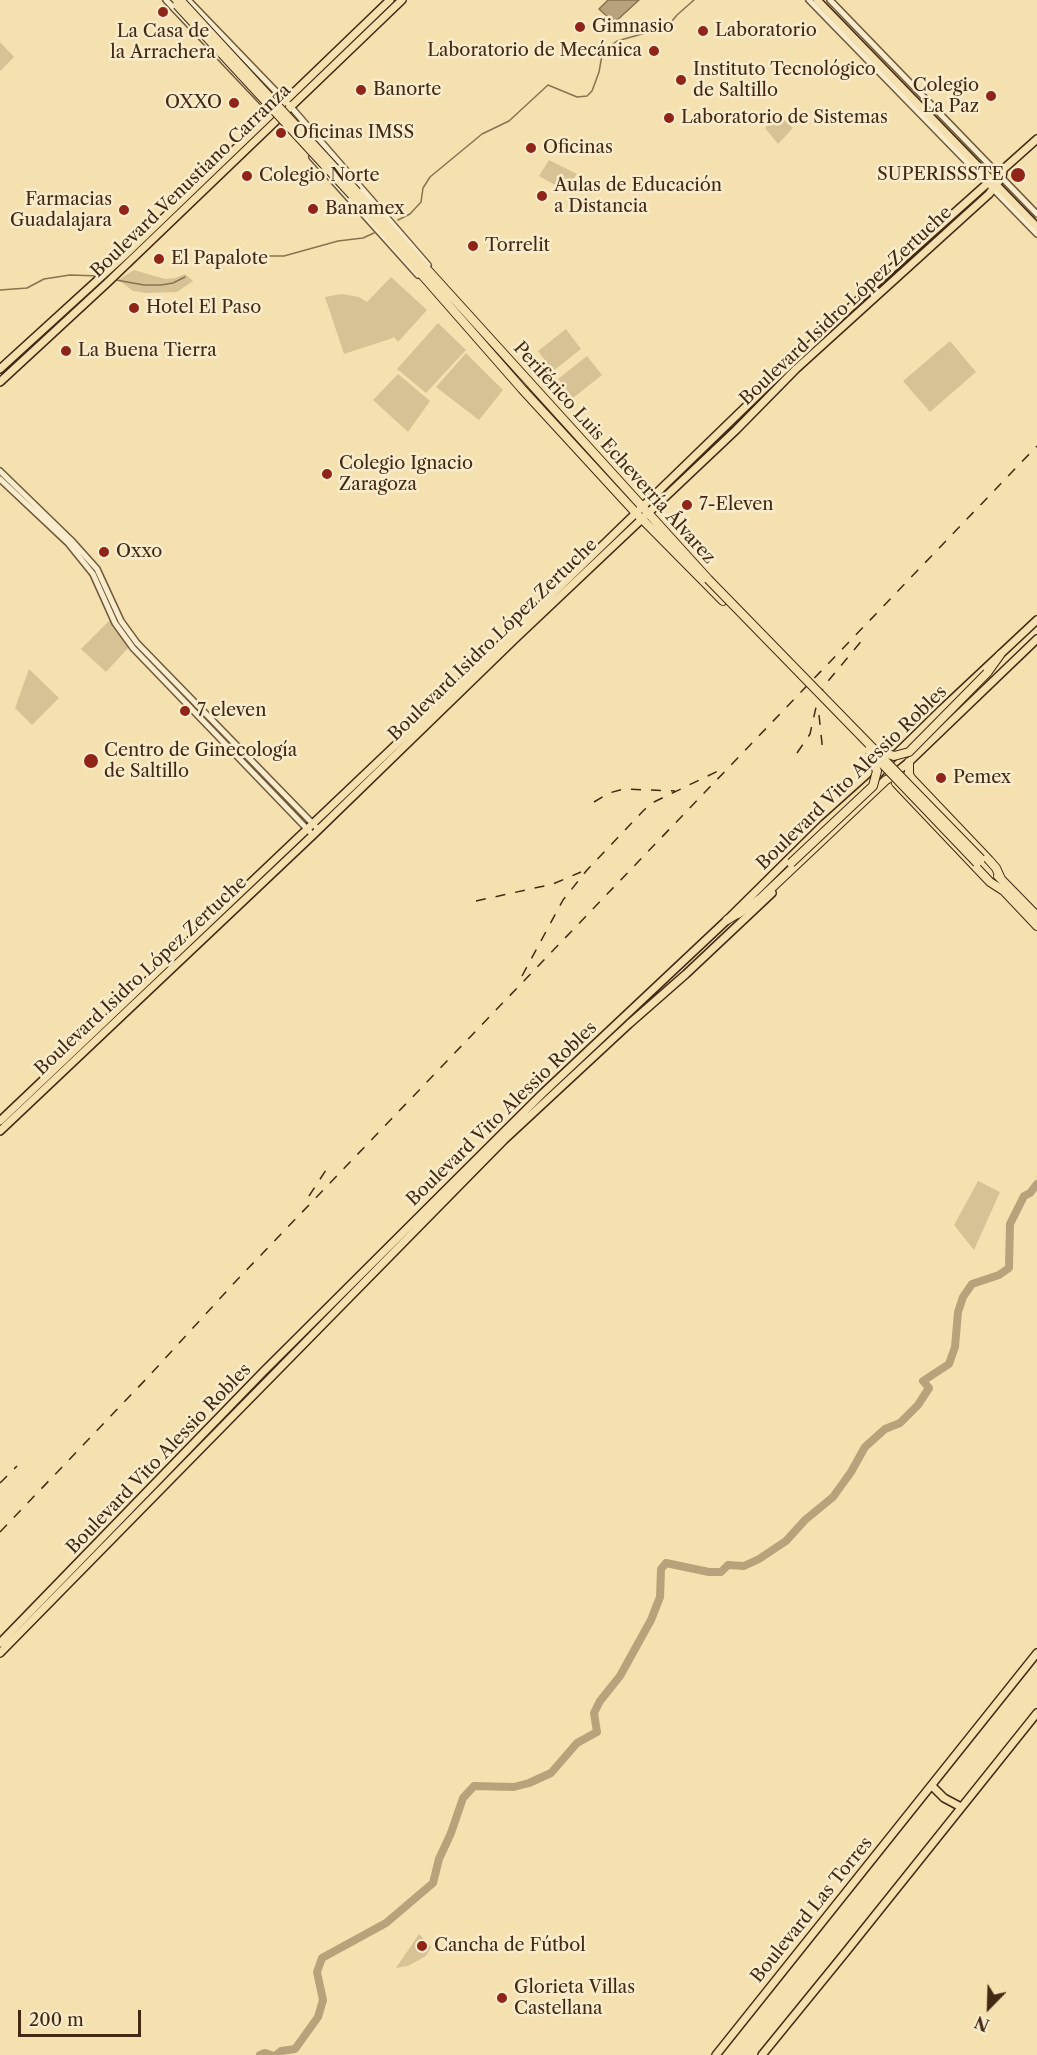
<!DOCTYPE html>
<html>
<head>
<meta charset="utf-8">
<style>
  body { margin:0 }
  #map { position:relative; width:1037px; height:2055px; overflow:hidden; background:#f5e1b0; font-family:"Libre Caslon Text",serif }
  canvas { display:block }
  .north { position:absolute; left:959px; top:1977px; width:60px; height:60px; -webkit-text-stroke:4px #f8eccc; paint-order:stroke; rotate:203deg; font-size:16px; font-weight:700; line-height:24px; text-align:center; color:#432913 }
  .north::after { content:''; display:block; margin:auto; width:21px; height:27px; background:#432913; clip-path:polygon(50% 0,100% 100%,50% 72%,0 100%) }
  .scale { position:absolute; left:18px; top:2010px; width:123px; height:27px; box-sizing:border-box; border:3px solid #432913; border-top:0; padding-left:8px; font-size:18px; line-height:21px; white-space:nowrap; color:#432913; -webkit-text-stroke:4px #f8eccc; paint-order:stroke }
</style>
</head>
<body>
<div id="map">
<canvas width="1037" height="2055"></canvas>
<div class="north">N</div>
<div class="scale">200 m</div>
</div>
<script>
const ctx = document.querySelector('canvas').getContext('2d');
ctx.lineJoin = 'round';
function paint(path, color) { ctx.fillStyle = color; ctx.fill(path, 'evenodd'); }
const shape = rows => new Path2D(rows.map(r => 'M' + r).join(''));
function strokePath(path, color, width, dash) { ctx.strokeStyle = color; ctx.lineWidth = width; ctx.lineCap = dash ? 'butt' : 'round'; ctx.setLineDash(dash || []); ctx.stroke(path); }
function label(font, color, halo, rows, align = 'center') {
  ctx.font = font + ' "Libre Caslon Text",serif'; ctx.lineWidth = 5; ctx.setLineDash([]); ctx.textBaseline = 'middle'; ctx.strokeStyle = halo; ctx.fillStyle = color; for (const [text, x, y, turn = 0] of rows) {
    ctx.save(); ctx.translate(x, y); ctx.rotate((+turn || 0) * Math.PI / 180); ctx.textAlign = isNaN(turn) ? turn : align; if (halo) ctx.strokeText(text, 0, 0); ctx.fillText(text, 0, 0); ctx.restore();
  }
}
paint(shape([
  [0,42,14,57,0,71],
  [778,114,793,128,778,144,765,128],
  [549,160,577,174,564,190,539,176],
  [134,270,165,279,175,278,185,274,193,281,177,292,146,293,133,291,118,280],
  [391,277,427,310,398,342,393,336,393,338,344,354,325,297,342,294,359,297,367,302],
  [438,323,466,350,426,393,397,369],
  [566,329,581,349,553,371,538,351],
  [950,341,976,372,930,412,903,381],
  [466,353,503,390,479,420,436,387],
  [587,356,602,375,573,398,558,379],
  [398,374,430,401,408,432,373,400],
  [110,620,130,646,106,672,81,649],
  [29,669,59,698,32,725,15,708],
  [978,1181,1000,1192,974,1250,954,1225],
  [419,1934,431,1947,426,1956,408,1966,396,1968]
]), '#d7c295');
const water = shape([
  [608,0,639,0,614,23,599,9,608,0]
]);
paint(water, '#b8a27b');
strokePath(water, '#897251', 1.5);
strokePath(shape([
  [398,220,410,214,421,202,423,188,430,177,482,134,509,121,548,85,577,97,587,96,592,91,599,72,602,55,609,47,617,41,667,27,677,15,694,0],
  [261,256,284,256,338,241,363,238,374,233],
  [116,280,144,285,161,285,173,283,185,277],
  [0,290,27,288,44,279,70,275,100,276]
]), '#897251', 1.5);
strokePath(shape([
  [260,2055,265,2053,271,2055],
  [276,2055,281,2051,295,2049,318,2017,323,2000,317,1972,322,1958,386,1923,433,1883,439,1859,451,1833,463,1798,474,1786,514,1787,529,1783,551,1773,577,1743,597,1732,594,1713,600,1701,620,1676,651,1620,660,1597,661,1569,666,1563,709,1572,721,1572,728,1565,744,1566,759,1559,786,1541,805,1520,833,1497,851,1472,865,1447,885,1429,900,1423,918,1405,929,1388,923,1381,949,1364,955,1347,958,1312,963,1297,972,1284,999,1275,1009,1268,1010,1224,1024,1196,1030,1193,1037,1184]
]), '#b8a27b', 8);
const minor = shape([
  [166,0,268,108],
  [188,0,291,107,428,265],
  [809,0,1037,234],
  [830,0,1037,214],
  [312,157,418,275],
  [0,471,71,540,97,569,121,621,137,643,318,829],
  [0,479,68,543,93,574,115,623,133,648,310,832]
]);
const major = shape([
  [817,0,1037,227],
  [0,369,124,256,390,0],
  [0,382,106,284,402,0],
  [894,774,909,762,1037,639],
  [0,1121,445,698,766,387,887,273,1037,139],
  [0,1131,313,835,516,638,736,430,796,369,989,194,1002,177,1003,171],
  [0,1643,263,1372,542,1094,727,920,824,824,872,781,892,758,942,709,1037,620],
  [0,1653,504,1140,629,1024,686,974,772,893],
  [932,1786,944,1798,961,1807],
  [716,2055,1037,1653],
  [762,2055,845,1953,1037,1713]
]);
const highway = shape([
  [357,192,708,579],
  [352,195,522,389,635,512,723,601],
  [987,673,1000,655],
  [909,762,909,774,911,778,989,860,996,868,1001,879],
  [896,783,990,882,1007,893],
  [998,876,1037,916],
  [1003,890,1037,926],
  [738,914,761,898,886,780,896,775,911,778],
  [727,920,740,912]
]);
strokePath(minor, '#70573a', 8);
strokePath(major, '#432913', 10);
strokePath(highway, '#432913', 10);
strokePath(minor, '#f8eccc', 5);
strokePath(major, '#f5e1b0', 7);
strokePath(highway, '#f5e1b0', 8);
strokePath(shape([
  [819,715,823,753],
  [797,753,810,734,817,703,824,686,864,638],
  [594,802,609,793,624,789,675,791],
  [476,901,553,884,581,872],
  [522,976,563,900,587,870,644,810,654,802,720,770],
  [309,1196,330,1164],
  [0,1483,17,1466],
  [0,1532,149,1376,236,1281,1037,446]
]), '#432913', 1.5, [10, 10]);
const highwayBridge = shape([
  [182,2,357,192],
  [177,5,352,195],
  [708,579,981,859],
  [869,750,977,863],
  [880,751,894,756,909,752,987,673],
  [791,863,873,786,877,771,870,755]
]);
strokePath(highwayBridge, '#432913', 10, []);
strokePath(highwayBridge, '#f5e1b0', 8);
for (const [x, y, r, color] of [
  [163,12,6,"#8f2418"],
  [580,27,6,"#8f2418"],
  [703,31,6,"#8f2418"],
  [654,51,6,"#8f2418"],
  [681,80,6,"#8f2418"],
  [361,90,6,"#8f2418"],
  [991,96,6,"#8f2418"],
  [234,103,6,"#8f2418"],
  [669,118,6,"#8f2418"],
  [281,133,6,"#8f2418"],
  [531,148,6,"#8f2418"],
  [1018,175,8,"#8f2418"],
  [247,176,6,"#8f2418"],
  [542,196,6,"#8f2418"],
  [313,209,6,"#8f2418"],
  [124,210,6,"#8f2418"],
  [473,246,6,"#8f2418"],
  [159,259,6,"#8f2418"],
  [134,308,6,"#8f2418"],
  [66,351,6,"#8f2418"],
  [327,474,6,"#8f2418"],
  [687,505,6,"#8f2418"],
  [104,552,6,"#8f2418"],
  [185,711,6,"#8f2418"],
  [91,761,8,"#8f2418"],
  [941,778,6,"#8f2418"],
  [422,1946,6,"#8f2418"],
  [502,1998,6,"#8f2418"]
]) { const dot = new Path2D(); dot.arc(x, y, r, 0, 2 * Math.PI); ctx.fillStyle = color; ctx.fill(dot); strokePath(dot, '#f8eccc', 2); }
label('18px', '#432913', '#f8eccc', [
  ["Gimnasio",592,27],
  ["Laboratorio",715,31],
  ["La Casa de",163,32,"center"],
  ["la Arrachera",163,53,"center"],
  ["Laboratorio de Mecánica",642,51,"right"],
  ["Instituto Tecnológico",693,70],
  ["de Saltillo",693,91],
  ["Colegio",979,86,"right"],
  ["La Paz",979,107,"right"],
  ["Banorte",373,90],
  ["OXXO",222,103,"right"],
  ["Laboratorio de Sistemas",681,118],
  ["Oficinas IMSS",293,133],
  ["Oficinas",543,148],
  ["SUPERISSSTE",1004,175,"right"],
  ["Colegio Norte",259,176],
  ["Aulas de Educación",554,186],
  ["a Distancia",554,207],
  ["Farmacias",112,200,"right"],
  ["Guadalajara",112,221,"right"],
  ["Banamex",325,209],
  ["Torrelit",485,246],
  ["El Papalote",171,259],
  ["Hotel El Paso",146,308],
  ["La Buena Tierra",78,351],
  ["Colegio Ignacio",339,464],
  ["Zaragoza",339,485],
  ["7-Eleven",699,505],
  ["Oxxo",116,552],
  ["7 eleven",197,711],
  ["Centro de Ginecología",104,751],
  ["de Saltillo",104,772],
  ["Pemex",953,778],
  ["Cancha de Fútbol",434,1946],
  ["Glorieta Villas",514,1988],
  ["Castellana",514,2009]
], 'left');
label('18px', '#432913', '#f8eccc', [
  ["Boulevard Venustiano Carranza",191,181,-44],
  ["Boulevard Isidro López Zertuche",846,306,-43],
  ["Periférico Luis Echeverría Álvarez",614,453,48],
  ["Boulevard Isidro López Zertuche",493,640,-44],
  ["Boulevard Vito Alessio Robles",852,778,-44],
  ["Boulevard Isidro López Zertuche",141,976,-43],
  ["Boulevard Vito Alessio Robles",502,1114,-44],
  ["Boulevard Vito Alessio Robles",159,1459,-46],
  ["Boulevard Las Torres",812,1910,-51]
]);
</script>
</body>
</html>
